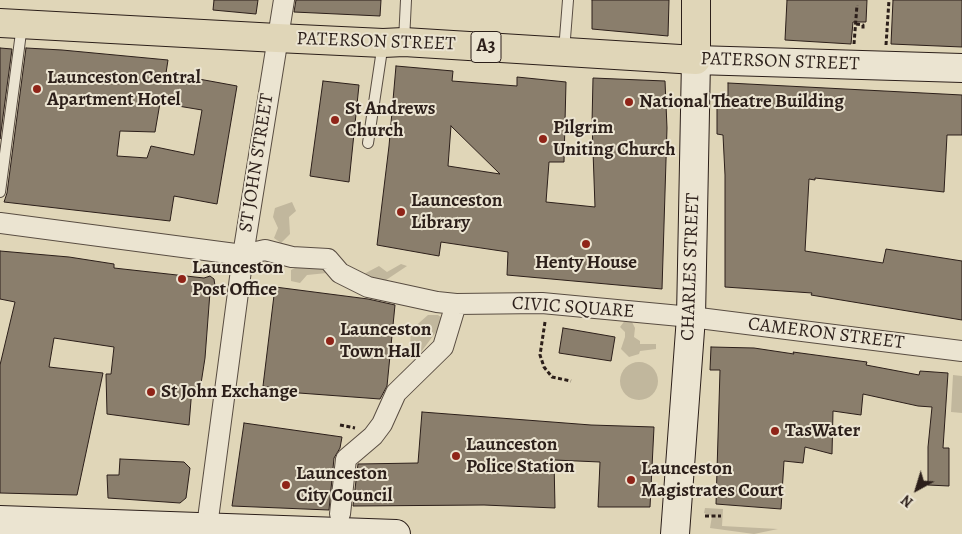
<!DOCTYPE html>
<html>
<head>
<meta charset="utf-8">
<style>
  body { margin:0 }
  #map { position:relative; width:962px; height:534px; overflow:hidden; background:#e0d6b8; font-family:Alegreya,serif }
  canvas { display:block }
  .north { position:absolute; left:892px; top:464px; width:50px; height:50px; -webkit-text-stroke:4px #ebe4d1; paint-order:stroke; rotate:219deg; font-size:14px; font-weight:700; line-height:20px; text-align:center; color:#2c1f1a }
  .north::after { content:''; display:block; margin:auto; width:18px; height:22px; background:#2c1f1a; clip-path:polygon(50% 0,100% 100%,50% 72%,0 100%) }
</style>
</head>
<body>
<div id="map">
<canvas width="962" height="534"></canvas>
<div class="north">N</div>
</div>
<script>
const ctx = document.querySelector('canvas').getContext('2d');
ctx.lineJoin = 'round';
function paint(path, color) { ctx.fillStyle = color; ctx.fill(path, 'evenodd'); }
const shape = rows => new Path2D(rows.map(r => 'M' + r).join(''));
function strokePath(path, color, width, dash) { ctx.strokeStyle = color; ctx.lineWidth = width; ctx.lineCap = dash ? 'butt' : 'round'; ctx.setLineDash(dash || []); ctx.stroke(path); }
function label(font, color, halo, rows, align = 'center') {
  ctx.font = font + ' Alegreya,serif'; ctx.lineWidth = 4; ctx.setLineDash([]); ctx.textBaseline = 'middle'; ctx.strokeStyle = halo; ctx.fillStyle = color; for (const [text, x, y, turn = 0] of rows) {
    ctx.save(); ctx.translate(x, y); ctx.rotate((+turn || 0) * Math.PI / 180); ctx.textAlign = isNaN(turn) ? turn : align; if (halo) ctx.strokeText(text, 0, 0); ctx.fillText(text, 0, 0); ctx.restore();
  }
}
paint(shape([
  [292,202,296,211,289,217,290,234,281,243,274,238,278,228,273,217,275,208],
  [328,263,327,273,307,275,300,283,291,281,291,270,301,265],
  [401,264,407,266,386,280,372,278,364,281,362,275,379,266,387,272],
  [428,315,438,315,445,320,421,352,410,345,411,330],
  [626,319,631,320,635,328,634,337,640,341,640,344,656,344,656,349,640,351,639,354,629,357,621,349,625,337,625,332,620,327],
  '620 381a19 19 0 1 1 38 0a19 19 0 1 1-38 0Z',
  [953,375,962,376,962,413,951,412],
  [705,508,723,509,722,526,778,529,754,534,710,528,712,516,704,513]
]), '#c1b79d');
const building = shape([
  [214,0,258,0,256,14,213,10,214,0],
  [296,0,381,0,380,16,294,12,296,0],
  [592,0,669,0,668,36,592,29,592,0],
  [787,0,867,0,866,22,853,22,851,44,785,40,787,0],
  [893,0,962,0,962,47,891,44,893,0],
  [0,48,12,49,0,139,0,48],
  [26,48,62,50,168,60,166,73,237,86,217,204,174,196,170,221,4,202,7,193,26,48],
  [160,103,202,110,194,155,151,146,147,158,117,156,120,131,155,132,160,103],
  [396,66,453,71,452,81,517,86,517,77,566,82,564,162,549,162,546,202,595,207,592,123,593,78,665,81,667,128,662,289,507,275,508,252,441,242,439,256,377,245,389,146,396,66],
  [451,126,500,174,448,166,451,126],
  [323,81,359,85,349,182,310,176,323,81],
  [728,83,962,95,962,135,947,135,944,192,815,178,815,180,809,179,805,251,883,263,886,249,962,261,962,320,811,295,812,293,725,287,725,175,723,135,717,134,717,96,728,96,728,83],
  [0,251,69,257,114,264,114,268,204,278,210,276,214,279,215,286,210,292,205,358,200,390,192,388,189,425,107,414,106,374,111,374,114,347,54,338,49,367,103,373,77,495,0,493,0,365,15,302,0,299,0,251],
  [275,287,368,299,395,305,387,386,380,399,299,393,263,386,275,287],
  [563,328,615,337,611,361,559,353,563,328],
  [711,347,754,348,794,354,793,352,867,362,866,365,919,375,920,371,948,373,943,448,949,448,949,486,928,485,928,447,932,407,918,406,863,394,861,415,833,411,832,454,805,447,803,463,784,461,781,509,716,504,720,370,710,370,711,347],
  [422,412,591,425,654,427,650,507,598,507,600,462,554,460,555,508,484,505,353,506,358,464,418,463,422,412],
  [244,423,342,437,340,448,334,458,329,510,232,506,244,423],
  [120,459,184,462,190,468,186,498,180,503,108,498,107,475,119,475,120,459]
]);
paint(building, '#8a7e6c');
strokePath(building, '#2c1f1a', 1);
const lane = shape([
  [404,41,406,0],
  [564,51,568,0],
  [368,143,383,43],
  [0,192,22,25]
]);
const street = shape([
  [0,223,243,255,265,250,292,257,328,259,340,273,368,287,437,302,456,304,542,303,691,317,962,351],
  [340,514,346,459,373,436,382,424,396,393,443,347,456,304],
  [206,534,243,255,284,0]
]);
const secondary = shape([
  [0,520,396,534],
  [675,534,691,317,696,60,962,68]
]);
const highway = shape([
  [0,23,277,38,383,43,404,42,696,60,696,0]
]);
strokePath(lane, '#594d42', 12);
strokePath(street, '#594d42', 22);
strokePath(secondary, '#2c1f1a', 30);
strokePath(highway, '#2c1f1a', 30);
strokePath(shape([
  [856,24,863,25,863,30],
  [854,44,857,5],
  [886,45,889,0],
  [545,322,540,355,544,367,552,377,571,381],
  [340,425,355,428],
  [705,516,721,516]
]), '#2c1f1a', 3, [4, 2.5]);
strokePath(lane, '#ebe4d1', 10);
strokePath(street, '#ebe4d1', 20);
strokePath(secondary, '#ebe4d1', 28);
strokePath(highway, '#e0d6b8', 28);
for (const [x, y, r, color] of [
  [37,89,5,"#8f2418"],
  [629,102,5,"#8f2418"],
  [335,120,5,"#8f2418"],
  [543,139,5,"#8f2418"],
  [401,212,5,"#8f2418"],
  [586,244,5,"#8f2418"],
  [182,279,5,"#8f2418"],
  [330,341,5,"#8f2418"],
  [151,392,5,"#8f2418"],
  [775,431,5,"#8f2418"],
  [456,456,5,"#8f2418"],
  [631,480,5,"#8f2418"],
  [286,485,5,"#8f2418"]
]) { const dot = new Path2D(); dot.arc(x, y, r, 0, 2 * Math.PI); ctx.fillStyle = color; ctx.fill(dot); strokePath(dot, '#ebe4d1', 2); }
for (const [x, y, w] of [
  [486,47,30]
]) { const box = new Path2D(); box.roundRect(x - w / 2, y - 15.5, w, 31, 4); ctx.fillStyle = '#ebe4d1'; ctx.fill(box); strokePath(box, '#2c1f1a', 1); }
label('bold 18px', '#2c1f1a', null, [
  ["A3",486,47]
]);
label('19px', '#2c1f1a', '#ebe4d1', [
  ["PATERSON STREET",376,42,2],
  ["PATERSON STREET",780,62,2],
  ["ST JOHN STREET",257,163,-81],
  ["CHARLES STREET",691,267,-88],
  ["CIVIC SQUARE",573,308,4],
  ["CAMERON STREET",826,334,7]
]);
label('bold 19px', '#2c1f1a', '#ebe4d1', [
  ["Launceston Central",47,78],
  ["Apartment Hotel",47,100],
  ["National Theatre Building",639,102],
  ["St Andrews",345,109],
  ["Church",345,131],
  ["Pilgrim",553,128],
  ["Uniting Church",553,150],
  ["Launceston",411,201],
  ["Library",411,223],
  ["Henty House",586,263,"center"],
  ["Launceston",192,268],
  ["Post Office",192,290],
  ["Launceston",340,330],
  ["Town Hall",340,352],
  ["St John Exchange",161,392],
  ["TasWater",785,431],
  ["Launceston",466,445],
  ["Police Station",466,467],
  ["Launceston",641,469],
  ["Magistrates Court",641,491],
  ["Launceston",296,474],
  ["City Council",296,496]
], 'left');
</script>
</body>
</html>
